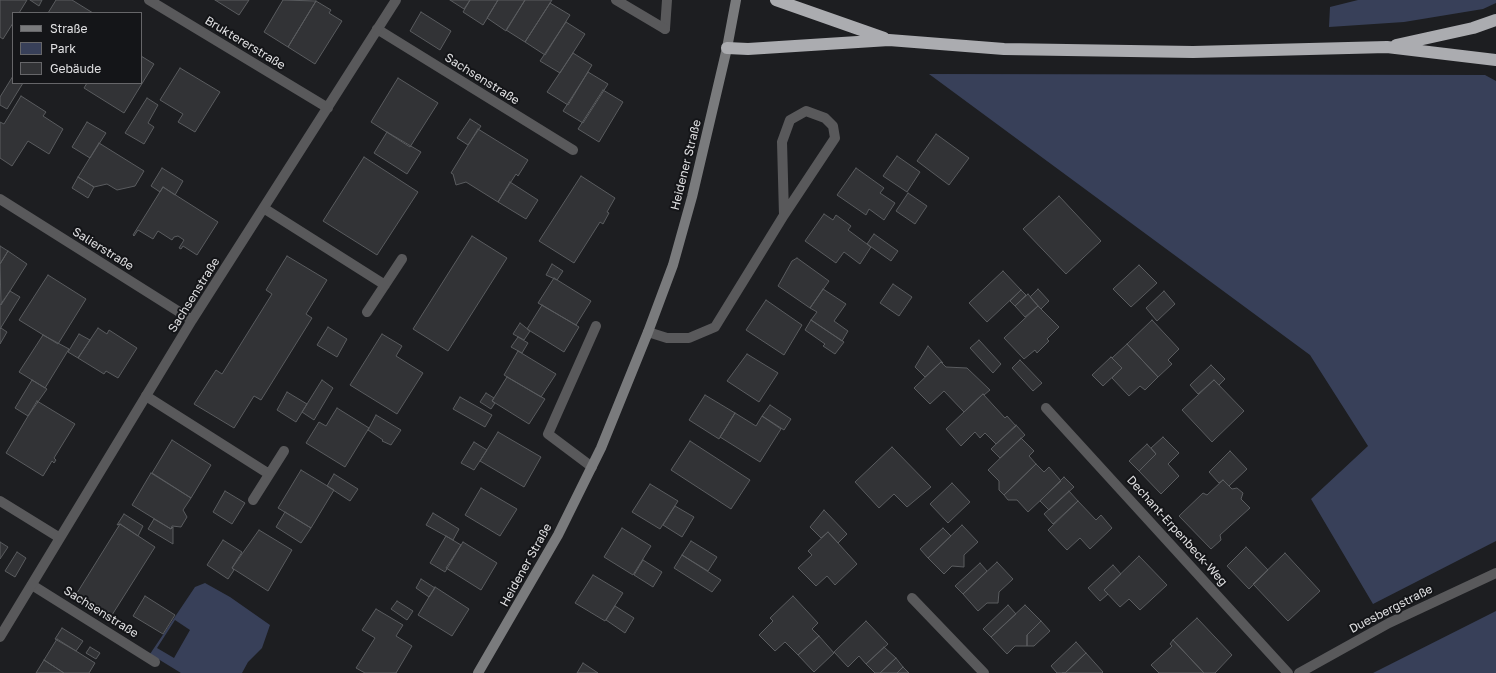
<!DOCTYPE html>
<html>
<head>
<meta charset="utf-8">
<style>
  body { margin:0 }
  #map { position:relative; width:1496px; height:673px; overflow:hidden; background:#1d1e21; font-family:"Golos Text",sans-serif }
  canvas { display:block }
  .legend { position:absolute; left:12px; top:12px; width:130px; height:72px; box-sizing:border-box; background:#141518; border:1px solid #666669; margin:0; padding:5px 7px; list-style:none; font-size:12px; color:#e0e0e2 }
  .legend li { display:flex; align-items:center; gap:8px; height:20px }
  .legend b { width:20px; border:1px solid #666669 }
</style>
</head>
<body>
<div id="map">
<canvas width="1496" height="673"></canvas>
<ul class="legend">
<li><b style="height:5px;background:#7a7b7d"></b>Straße</li>
<li><b style="height:11px;background:#384059"></b>Park</li>
<li><b style="height:11px;background:#323336"></b>Gebäude</li>
</ul>
</div>
<script>
const ctx = document.querySelector('canvas').getContext('2d');
ctx.lineJoin = 'round';
function paint(path, color) { ctx.fillStyle = color; ctx.fill(path, 'evenodd'); }
const shape = rows => new Path2D(rows.map(r => 'M' + r).join(''));
function strokePath(path, color, width, dash) { ctx.strokeStyle = color; ctx.lineWidth = width; ctx.lineCap = dash ? 'butt' : 'round'; ctx.setLineDash(dash || []); ctx.stroke(path); }
function label(font, color, halo, rows, align = 'center') {
  ctx.font = font + ' "Golos Text",sans-serif'; ctx.lineWidth = 4; ctx.setLineDash([]); ctx.textBaseline = 'middle'; ctx.strokeStyle = halo; ctx.fillStyle = color; for (const [text, x, y, turn = 0] of rows) {
    ctx.save(); ctx.translate(x, y); ctx.rotate((+turn || 0) * Math.PI / 180); ctx.textAlign = isNaN(turn) ? turn : align; if (halo) ctx.strokeText(text, 0, 0); ctx.fillText(text, 0, 0); ctx.restore();
  }
}
paint(shape([
  [1358,0,1496,0,1496,3,1483,9,1404,22,1329,27,1330,7],
  [929,74,1485,75,1496,81,1496,541,1373,604,1311,499,1368,446,1310,355],
  [205,583,230,597,270,625,262,648,248,662,242,673,181,673,150,654,195,587],
  [175,620,190,630,174,658,157,648],
  [1496,611,1496,673,1373,673]
]), '#384059');
const building = shape([
  [0,0,27,0,19,13,13,13,13,23,3,39,0,37,0,0],
  [30,0,42,0,39,6,30,0],
  [56,0,72,0,93,13,48,13,56,0],
  [215,0,249,0,239,15,215,0],
  [283,0,316,1,288,47,264,32,283,0],
  [450,0,470,0,464,9,450,0],
  [470,0,498,0,483,25,463,12,470,0],
  [498,0,525,0,506,31,487,18,498,0],
  [525,0,552,0,525,42,506,30,525,0],
  [316,1,331,10,329,13,342,21,315,64,288,47,316,1],
  [550,3,570,15,545,55,525,42,550,3],
  [421,12,451,31,440,50,410,31,421,12],
  [566,22,585,34,560,73,540,61,566,22],
  [573,53,592,65,568,105,547,92,573,53],
  [141,56,154,64,124,113,84,88,87,83,141,83,141,56],
  [180,68,220,92,195,132,178,122,183,114,160,100,180,68],
  [588,72,608,84,583,123,563,111,588,72],
  [13,76,13,83,23,83,7,109,0,105,0,97,13,76],
  [398,78,438,103,410,147,371,122,398,78],
  [603,90,623,102,599,142,578,129,603,90],
  [21,96,46,112,43,116,63,129,49,154,28,141,12,166,0,158,0,122,4,124,21,96],
  [147,98,158,105,148,123,154,127,144,144,125,133,147,98],
  [470,119,481,126,468,145,457,138,470,119],
  [87,122,106,133,90,158,72,147,87,122],
  [478,129,528,160,518,176,516,174,498,202,466,182,456,185,453,174,451,173,478,129],
  [387,132,421,152,407,174,374,153,387,132],
  [936,134,969,158,949,185,917,161,936,134],
  [99,143,144,171,135,186,117,190,107,184,94,187,78,177,99,143],
  [897,156,920,172,907,192,883,176,897,156],
  [364,157,418,192,377,255,323,221,364,157],
  [162,168,183,181,175,195,163,187,160,192,151,186,162,168],
  [856,168,884,188,880,193,895,203,884,220,869,209,866,215,837,195,856,168],
  [581,176,615,198,607,212,609,213,603,224,600,222,574,263,539,241,581,176],
  [78,177,94,187,88,198,72,188,78,177],
  [510,182,538,200,526,219,498,202,510,182],
  [163,187,218,222,197,255,183,246,181,249,179,248,184,240,178,236,174,237,172,240,158,231,153,239,138,230,134,236,133,235,163,187],
  [908,193,927,206,915,224,896,211,908,193],
  [1059,196,1101,241,1066,274,1023,229,1059,196],
  [824,214,833,220,836,215,851,226,848,230,871,247,860,264,844,252,836,263,805,241,824,214],
  [874,234,898,251,891,261,867,244,874,234],
  [472,236,507,258,448,351,413,329,472,236],
  [0,246,8,251,0,264,0,246],
  [8,251,27,264,1,305,0,264,8,251],
  [287,256,327,280,306,314,312,318,261,400,254,396,234,428,194,404,216,370,222,374,272,294,266,290,287,256],
  [797,258,829,281,810,308,778,286,792,261,797,258],
  [552,264,563,271,557,280,546,275,552,264],
  [1139,265,1157,283,1131,307,1113,289,1139,265],
  [1003,271,1021,290,987,322,969,303,1003,271],
  [48,275,86,299,58,344,19,320,48,275],
  [554,278,591,301,576,325,538,303,554,278],
  [893,284,912,297,899,316,880,303,893,284],
  [823,289,846,304,834,321,848,331,842,341,811,320,817,312,810,308,823,289],
  [1038,289,1049,301,1041,309,1030,297,1038,289],
  [1021,290,1026,295,1015,306,1010,301,1021,290],
  [10,291,20,297,0,329,0,305,10,291],
  [1164,291,1175,304,1157,321,1146,308,1164,291],
  [1028,294,1038,306,1025,317,1015,306,1028,294],
  [766,300,802,325,784,355,746,330,766,300],
  [542,305,579,327,564,352,527,329,542,305],
  [1038,306,1059,327,1047,339,1049,341,1037,353,1035,350,1024,359,1004,338,1038,306],
  [811,320,844,342,835,354,823,346,825,344,805,330,811,320],
  [1152,320,1179,349,1168,360,1172,364,1158,377,1127,344,1152,320],
  [520,323,530,331,524,340,513,334,520,323],
  [328,327,347,339,337,357,317,345,328,327],
  [1,328,7,332,0,344,0,329,1,328],
  [98,328,107,334,109,330,137,348,118,378,106,371,104,374,78,358,98,328],
  [79,334,90,340,78,358,68,352,79,334],
  [382,334,402,346,396,356,423,373,397,414,350,385,382,334],
  [43,335,69,349,45,388,19,372,43,335],
  [518,337,528,343,522,353,511,347,518,337],
  [979,340,1001,364,993,373,970,348,979,340],
  [1127,344,1158,377,1145,390,1140,386,1129,396,1112,378,1122,368,1112,358,1127,344],
  [928,346,943,363,941,362,925,377,915,367,928,346],
  [518,351,556,374,541,397,504,375,518,351],
  [747,354,778,373,759,402,727,381,747,354],
  [1111,357,1122,368,1103,386,1092,375,1111,357],
  [1020,360,1042,383,1033,391,1012,368,1020,360],
  [941,362,946,367,967,368,990,390,984,395,983,394,964,412,944,391,930,404,914,388,941,362],
  [1211,365,1225,379,1219,385,1214,380,1198,394,1190,385,1211,365],
  [507,377,545,399,529,424,492,401,507,377],
  [32,380,47,389,28,416,15,408,32,380],
  [322,380,333,388,314,420,302,412,322,380],
  [1214,380,1244,411,1212,442,1182,410,1214,380],
  [287,392,307,404,296,422,277,410,287,392],
  [486,393,494,398,492,401,495,403,491,409,480,402,486,393],
  [983,394,1005,418,1007,416,1016,426,996,444,985,433,980,438,975,432,961,446,946,429,983,394],
  [705,395,735,413,719,439,689,420,705,395],
  [460,397,492,415,485,427,453,409,460,397],
  [37,401,75,424,54,458,56,460,54,463,52,461,43,476,6,453,37,401],
  [770,405,791,419,784,430,762,416,770,405],
  [337,408,369,428,345,467,306,443,319,422,326,426,337,408],
  [735,413,756,426,762,416,781,429,760,462,720,437,735,413],
  [376,415,401,430,391,445,382,441,383,440,368,430,376,415],
  [1016,425,1025,435,1000,458,991,449,1016,425],
  [498,432,541,457,524,487,480,461,498,432],
  [1163,437,1179,453,1168,464,1179,476,1161,494,1139,471,1156,454,1151,448,1163,437],
  [1021,438,1034,451,1029,456,1036,464,1004,495,999,490,999,481,988,470,1021,438],
  [172,440,211,465,191,498,152,473,172,440],
  [690,441,750,480,731,509,671,470,690,441],
  [474,442,487,450,474,470,461,463,474,442],
  [1147,444,1156,454,1139,471,1129,461,1147,444],
  [892,447,931,487,907,507,894,494,879,508,855,482,892,447],
  [1230,451,1247,469,1229,486,1223,480,1219,483,1209,472,1230,451],
  [1036,464,1044,472,1049,467,1061,481,1028,512,1017,500,1008,500,1004,495,1036,464],
  [301,470,334,490,311,528,278,508,301,470],
  [151,473,191,498,183,510,187,517,181,527,172,526,171,529,132,505,151,473],
  [334,474,358,489,350,501,327,486,334,474],
  [1064,477,1074,487,1049,510,1040,501,1064,477],
  [1223,480,1232,489,1237,488,1243,493,1241,499,1250,508,1220,535,1221,540,1211,549,1179,516,1203,493,1207,495,1223,480],
  [952,483,970,502,948,523,930,504,952,483],
  [650,484,678,501,660,529,632,512,650,484],
  [481,488,517,509,500,536,465,515,481,488],
  [225,491,245,503,232,524,213,512,225,491],
  [1069,491,1078,501,1053,524,1044,514,1069,491],
  [1078,501,1096,520,1101,515,1112,528,1090,549,1080,538,1067,550,1048,530,1078,501],
  [675,506,694,517,682,537,663,525,675,506],
  [824,510,847,534,838,543,828,532,821,538,810,527,824,510],
  [285,512,311,528,301,543,276,527,285,512],
  [433,513,459,529,453,540,426,525,433,513],
  [124,514,143,526,138,536,120,524,117,525,124,514],
  [154,519,171,529,173,527,173,544,148,529,154,519],
  [120,524,155,547,112,615,77,593,120,524],
  [962,525,978,542,964,555,964,567,952,566,944,574,928,558,962,525],
  [622,528,651,546,633,575,604,557,622,528],
  [943,528,951,536,928,558,920,549,943,528],
  [259,530,292,550,268,591,232,568,259,530],
  [828,532,857,564,835,585,827,576,816,586,798,568,812,555,808,551,828,532],
  [446,536,461,545,445,572,430,563,446,536],
  [223,540,242,552,232,568,234,570,228,579,207,565,223,540],
  [691,541,717,557,708,571,682,555,691,541],
  [0,542,8,547,0,559,0,542],
  [463,542,497,563,481,590,446,568,463,542],
  [1246,547,1268,570,1249,589,1227,566,1246,547],
  [17,552,26,558,15,577,5,571,17,552],
  [1285,553,1320,591,1288,621,1253,584,1285,553],
  [682,555,721,580,712,592,674,568,682,555],
  [1139,556,1167,585,1140,610,1129,599,1120,607,1104,590,1139,556],
  [643,560,662,572,653,587,634,575,643,560],
  [997,562,1013,579,999,592,998,603,987,603,978,611,963,594,997,562],
  [980,563,987,571,963,594,955,586,980,563],
  [1113,565,1121,574,1104,590,1108,594,1100,601,1088,588,1113,565],
  [593,575,623,593,605,621,575,603,593,575],
  [421,579,435,588,429,597,416,588,421,579],
  [435,587,469,609,452,636,418,615,435,587],
  [145,596,175,615,163,634,133,616,145,596],
  [793,596,818,623,812,629,819,636,798,655,785,642,775,651,759,635,773,621,770,618,793,596],
  [397,601,413,611,407,620,391,609,397,601],
  [1008,605,1016,614,991,637,983,629,1008,605],
  [1025,605,1041,621,1027,635,1027,646,1015,646,1007,654,991,637,1025,605],
  [615,606,634,618,625,633,606,620,615,606],
  [376,609,403,625,396,636,412,646,396,673,365,673,356,668,375,638,362,630,376,609],
  [1197,618,1232,655,1215,673,1204,673,1173,640,1197,618],
  [866,621,888,644,866,664,859,656,848,667,834,652,866,621],
  [1041,621,1050,631,1034,646,1027,646,1027,635,1041,621],
  [62,628,83,641,76,651,55,639,62,628],
  [819,636,834,653,814,672,798,655,819,636],
  [57,639,95,663,89,673,64,673,44,660,57,639],
  [1173,640,1204,673,1159,673,1151,665,1172,646,1170,644,1173,640],
  [1076,642,1086,653,1065,673,1057,673,1051,666,1076,642],
  [90,647,100,653,96,659,86,653,90,647],
  [884,647,896,658,880,673,875,673,866,664,884,647],
  [1086,653,1103,672,1102,673,1062,673,1065,673,1086,653],
  [896,658,903,667,897,673,880,673,896,658],
  [44,660,64,673,36,673,44,660],
  [583,663,598,673,577,673,583,663],
  [903,667,909,673,897,673,903,667]
]);
paint(building, '#323336');
strokePath(building, '#5a5c5f', 1);
strokePath(shape([
  [377,29,573,150],
  [665,29,667,0],
  [265,209,385,285],
  [367,312,402,259],
  [146,396,269,474],
  [592,467,548,434,596,326],
  [253,500,284,451],
  [32,585,155,662]
]), '#59595b', 10);
strokePath(shape([
  [149,0,328,108],
  [616,0,665,29],
  [0,199,192,320],
  [648,332,667,338,689,338,715,327,784,215,835,138,833,126,825,118,806,111,790,120,782,142,784,215],
  [1046,408,1288,673],
  [0,501,60,538],
  [912,598,984,673],
  [0,637,192,320,396,0],
  [1299,673,1389,623,1496,573]
]), '#59595b', 10);
strokePath(shape([
  [478,673,558,535,601,448,648,332,673,265,692,197,727,48,736,0]
]), '#7a7b7d', 10);
strokePath(shape([
  [776,0,884,38],
  [1396,45,1473,28,1496,20],
  [727,48,748,49,889,40,1004,49,1193,52,1387,47,1496,60]
]), '#abacb0', 12);
label('12px', '#e0e0e2', '#141518', [
  ["Bruktererstraße",245,43,31],
  ["Sachsenstraße",482,79,32],
  ["Heidener Straße",686,165,-76],
  ["Salierstraße",103,249,32],
  ["Sachsenstraße",194,295,-58],
  ["Dechant-Erpenbeck-Weg",1177,531,48],
  ["Heidener Straße",526,565,-61],
  ["Duesbergstraße",1391,609,-27],
  ["Sachsenstraße",101,612,32]
]);
</script>
</body>
</html>
